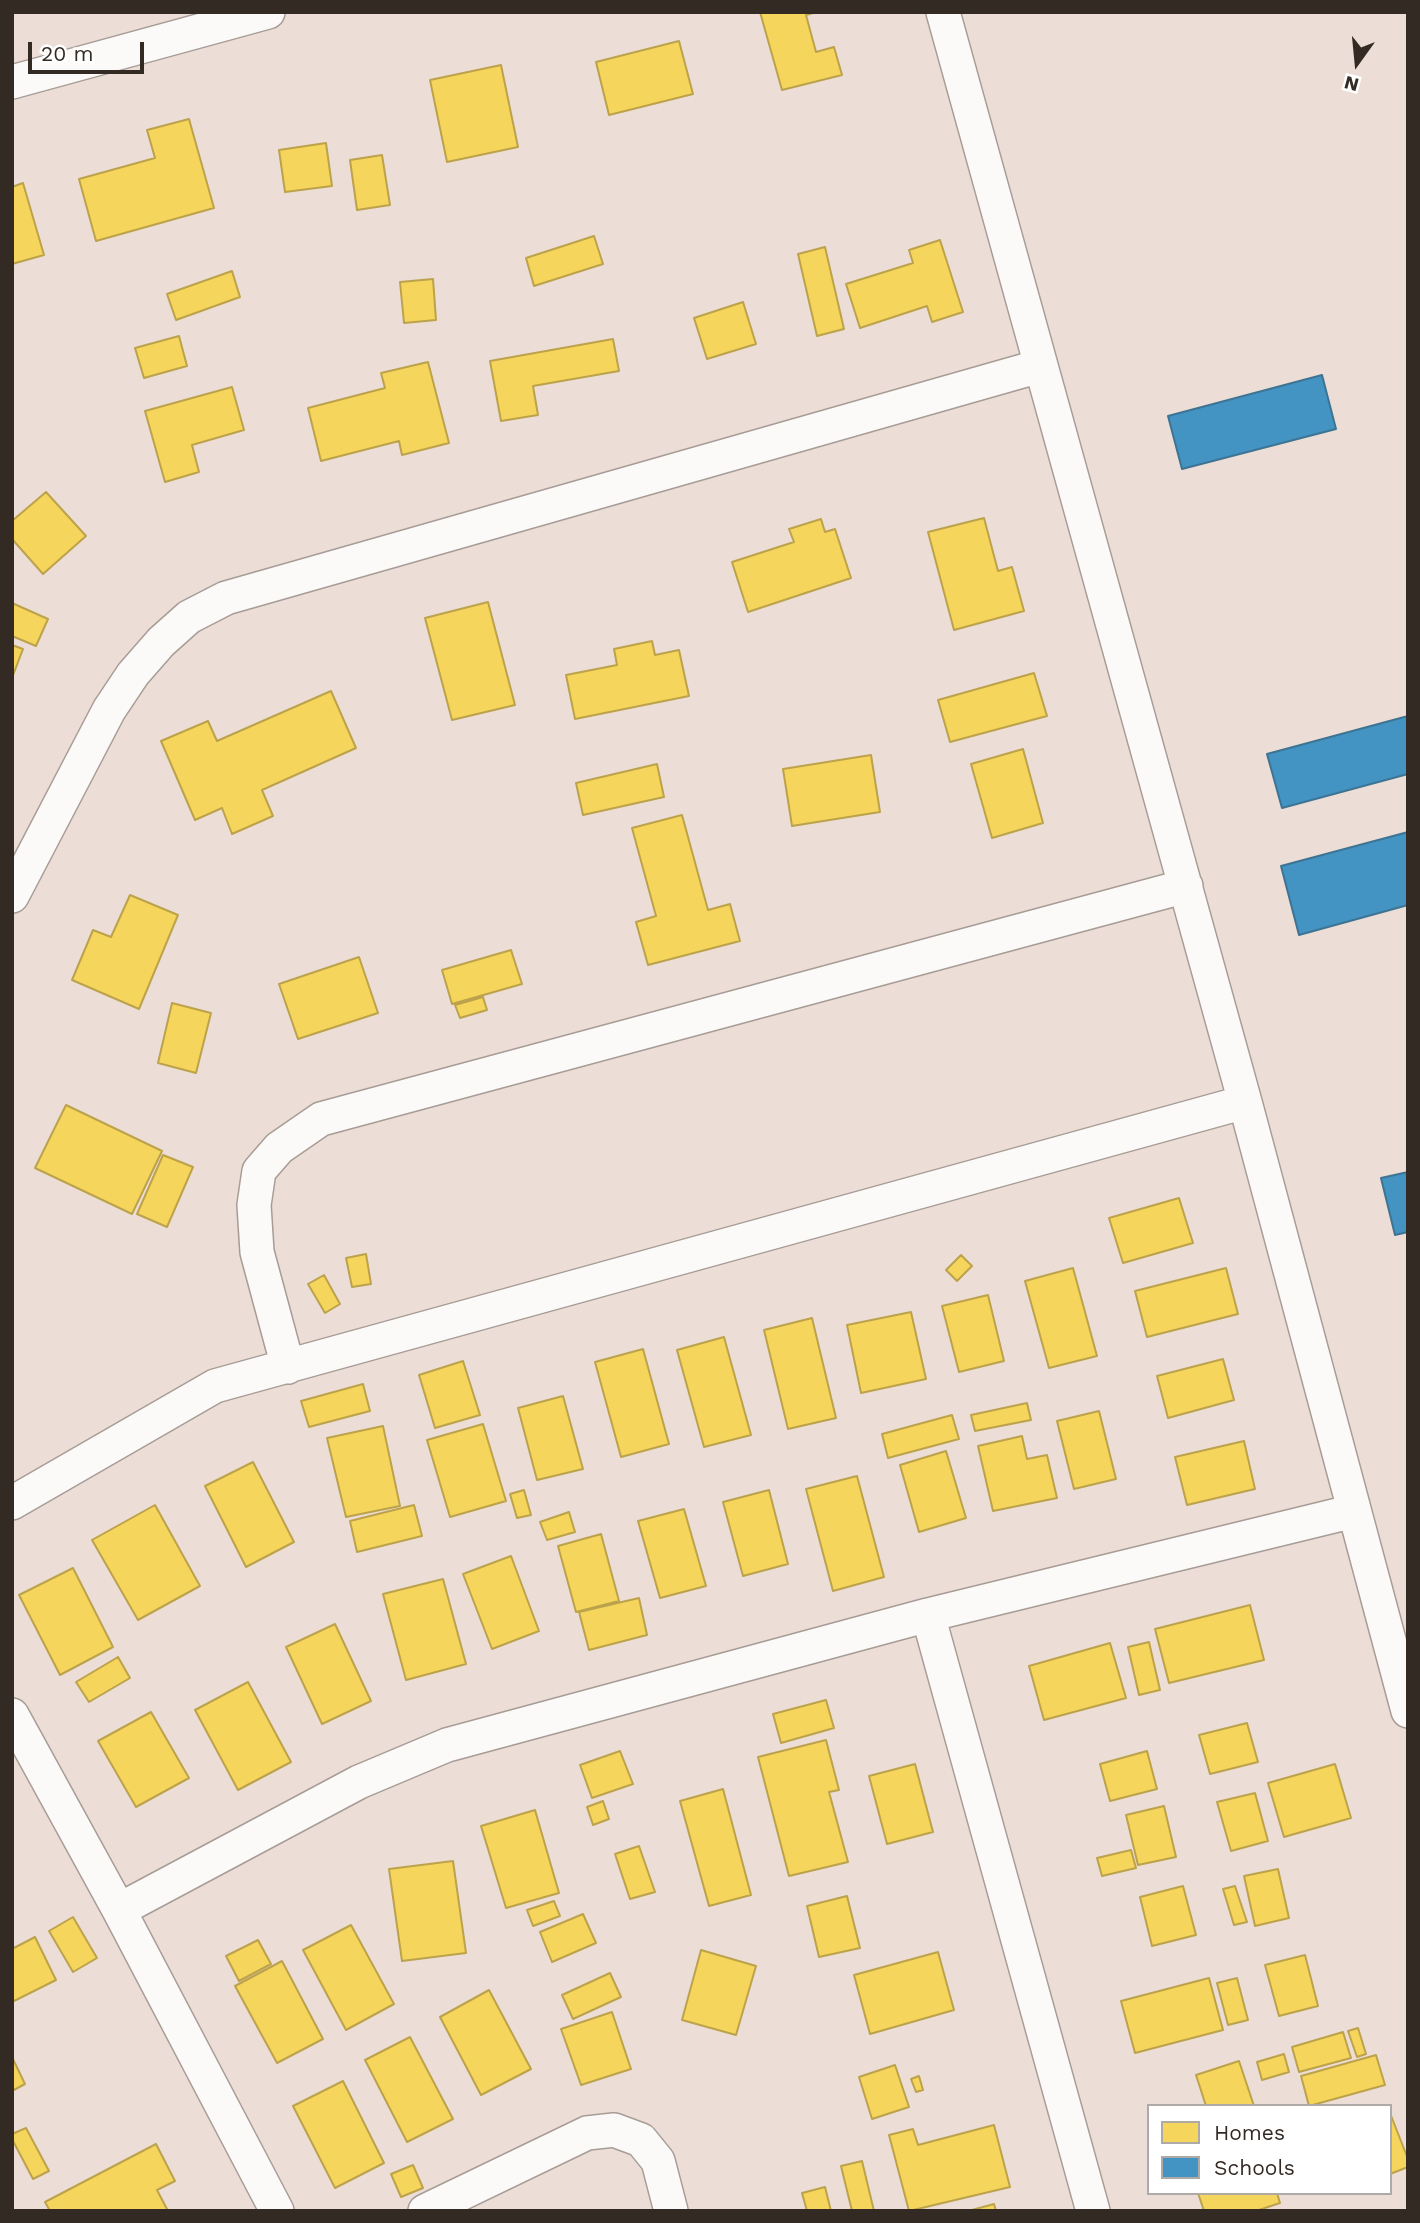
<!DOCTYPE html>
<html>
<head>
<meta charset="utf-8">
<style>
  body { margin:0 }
  #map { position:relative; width:1420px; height:2223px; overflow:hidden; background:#ecded6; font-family:"Work Sans",sans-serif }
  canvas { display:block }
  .frame { position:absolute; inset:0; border:14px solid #342a24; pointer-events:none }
  .legend { position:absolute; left:1147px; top:2104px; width:245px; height:91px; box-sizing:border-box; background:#fff; border:2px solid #aeaaa7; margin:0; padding:9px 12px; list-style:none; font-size:21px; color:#342a24 }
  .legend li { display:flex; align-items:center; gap:14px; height:35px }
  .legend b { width:35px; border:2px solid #aeaaa7 }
  .north { position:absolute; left:1322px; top:28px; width:70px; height:70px; -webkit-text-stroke:5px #fff; paint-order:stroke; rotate:195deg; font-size:19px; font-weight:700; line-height:28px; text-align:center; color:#342a24 }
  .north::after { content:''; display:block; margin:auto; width:24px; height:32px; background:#342a24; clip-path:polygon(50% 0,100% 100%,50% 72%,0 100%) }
  .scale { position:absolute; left:28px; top:42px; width:116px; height:32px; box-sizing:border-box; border:4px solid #342a24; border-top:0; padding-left:9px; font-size:21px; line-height:24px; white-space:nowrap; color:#342a24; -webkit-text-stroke:5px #fff; paint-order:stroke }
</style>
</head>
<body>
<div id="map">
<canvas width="1420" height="2223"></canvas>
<div class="frame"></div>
<ul class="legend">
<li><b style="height:19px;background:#f6d55c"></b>Homes</li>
<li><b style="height:19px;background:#4393c3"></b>Schools</li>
</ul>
<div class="north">N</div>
<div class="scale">20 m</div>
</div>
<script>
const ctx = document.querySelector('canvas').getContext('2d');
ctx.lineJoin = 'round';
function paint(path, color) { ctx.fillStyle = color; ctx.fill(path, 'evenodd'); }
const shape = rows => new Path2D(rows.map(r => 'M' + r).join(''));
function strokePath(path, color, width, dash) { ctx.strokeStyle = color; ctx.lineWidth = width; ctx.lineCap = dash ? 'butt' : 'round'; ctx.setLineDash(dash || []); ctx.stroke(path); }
const homes = shape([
  [760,12,817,12,806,15,816,52,834,47,842,75,782,90,760,12],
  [679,41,693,94,609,115,596,62,679,41],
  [501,65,518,147,447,162,430,80,501,65],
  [189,119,214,208,96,241,79,179,155,158,147,130,189,119],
  [326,143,332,186,285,192,279,150,326,143],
  [382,155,390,205,357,210,350,160,382,155],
  [23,183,44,255,12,264,12,187,23,183],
  [594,236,603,264,534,286,526,258,594,236],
  [940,240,963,312,932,322,927,306,860,328,846,284,913,263,909,250,940,240],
  [825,247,844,329,817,336,798,254,825,247],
  [232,271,240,297,176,320,167,294,232,271],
  [433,279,436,320,404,323,400,282,433,279],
  [743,302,756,344,707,359,694,318,743,302],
  [179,336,187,366,144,378,135,348,179,336],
  [613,339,619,371,533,386,538,415,501,421,490,361,613,339],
  [428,362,449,443,402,455,399,441,321,461,308,408,385,388,381,373,428,362],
  [232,387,244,430,192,445,199,472,165,482,145,411,232,387],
  [46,492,86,536,43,574,12,539,12,521,46,492],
  [984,518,998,571,1012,567,1024,611,954,630,928,532,984,518],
  [821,519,825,532,835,529,851,578,748,612,732,562,794,542,789,529,821,519],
  [488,602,515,705,452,720,425,618,488,602],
  [12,603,48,619,36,646,12,636,12,603],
  [652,641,655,655,679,650,689,696,575,719,566,675,617,665,614,649,652,641],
  [12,645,23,649,12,678,12,645],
  [1034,673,1047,716,950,742,938,700,1034,673],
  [331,691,356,748,262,790,273,816,232,834,222,808,195,820,161,741,208,721,217,741,331,691],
  [1023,749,1043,823,992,838,971,764,1023,749],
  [871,755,880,812,792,826,783,769,871,755],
  [657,764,664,797,583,815,576,783,657,764],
  [682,815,708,910,730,904,740,941,648,965,636,922,656,916,632,828,682,815],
  [130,895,178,915,139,1009,72,980,93,930,111,937,130,895],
  [511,950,522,984,452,1004,442,970,511,950],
  [359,957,378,1013,298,1039,279,984,359,957],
  [483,997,487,1010,460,1018,455,1005,483,997],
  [172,1003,211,1013,196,1073,158,1063,172,1003],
  [66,1105,162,1151,132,1214,35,1168,66,1105],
  [163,1155,193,1167,167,1227,137,1214,163,1155],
  [1179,1198,1193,1243,1123,1263,1109,1218,1179,1198],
  [366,1254,371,1284,352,1287,346,1258,366,1254],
  [961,1255,972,1266,957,1281,946,1270,961,1255],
  [1073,1268,1097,1356,1049,1368,1025,1281,1073,1268],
  [1226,1268,1238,1314,1147,1337,1135,1291,1226,1268],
  [324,1275,340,1304,325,1313,308,1284,324,1275],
  [988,1295,1004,1361,959,1372,942,1306,988,1295],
  [911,1312,926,1379,861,1393,847,1325,911,1312],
  [812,1318,836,1418,788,1429,764,1330,812,1318],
  [724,1337,751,1435,704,1447,677,1350,724,1337],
  [643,1349,669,1444,621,1457,595,1362,643,1349],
  [1223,1359,1234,1400,1168,1418,1157,1376,1223,1359],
  [463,1361,480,1415,435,1428,419,1375,463,1361],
  [363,1384,370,1411,309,1427,301,1401,363,1384],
  [563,1396,583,1469,537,1480,518,1408,563,1396],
  [1027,1403,1031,1420,975,1431,971,1415,1027,1403],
  [1099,1411,1116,1479,1074,1489,1057,1421,1099,1411],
  [952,1415,959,1439,888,1458,882,1434,952,1415],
  [483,1424,506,1501,450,1517,427,1440,483,1424],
  [383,1426,400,1506,346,1517,327,1438,383,1426],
  [1022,1436,1027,1459,1047,1455,1057,1498,993,1511,978,1446,1022,1436],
  [1244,1441,1255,1489,1187,1505,1175,1457,1244,1441],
  [946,1451,966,1518,919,1532,900,1465,946,1451],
  [253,1462,294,1542,246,1567,205,1486,253,1462],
  [857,1476,884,1577,833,1591,806,1489,857,1476],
  [524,1490,531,1515,517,1518,510,1494,524,1490],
  [769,1490,788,1564,743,1576,723,1502,769,1490],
  [155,1505,200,1586,138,1620,92,1540,155,1505],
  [414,1505,422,1536,357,1552,350,1521,414,1505],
  [684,1509,706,1586,660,1598,638,1521,684,1509],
  [569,1512,575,1532,547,1540,540,1522,569,1512],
  [601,1534,619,1601,576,1612,558,1546,601,1534],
  [511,1556,539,1631,492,1649,463,1574,511,1556],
  [73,1568,113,1647,60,1675,19,1595,73,1568],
  [443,1579,466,1664,406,1680,383,1594,443,1579],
  [639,1598,647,1635,589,1650,579,1612,639,1598],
  [1250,1605,1264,1660,1169,1683,1155,1629,1250,1605],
  [335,1624,371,1701,322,1724,286,1647,335,1624],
  [1149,1642,1160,1690,1139,1695,1128,1647,1149,1642],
  [1110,1643,1126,1698,1044,1720,1029,1666,1110,1643],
  [118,1657,130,1678,89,1702,76,1682,118,1657],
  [248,1682,291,1762,238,1790,195,1710,248,1682],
  [826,1700,834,1728,781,1743,773,1714,826,1700],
  [151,1712,189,1778,136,1807,98,1741,151,1712],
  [1247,1723,1258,1762,1210,1774,1199,1735,1247,1723],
  [826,1740,839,1790,829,1792,848,1862,789,1876,758,1757,826,1740],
  [620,1751,633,1784,592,1798,580,1765,620,1751],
  [1147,1751,1157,1789,1110,1801,1100,1764,1147,1751],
  [915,1764,933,1832,887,1844,869,1776,915,1764],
  [1335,1764,1351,1818,1284,1837,1268,1783,1335,1764],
  [723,1789,751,1895,709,1906,680,1801,723,1789],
  [1255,1793,1268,1841,1231,1851,1217,1802,1255,1793],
  [603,1801,609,1819,593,1825,587,1807,603,1801],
  [1164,1806,1176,1857,1138,1865,1126,1815,1164,1806],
  [535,1810,559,1893,506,1908,481,1826,535,1810],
  [639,1846,655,1892,630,1899,615,1854,639,1846],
  [1131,1850,1136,1868,1102,1876,1097,1858,1131,1850],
  [453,1861,466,1953,402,1961,389,1869,453,1861],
  [1278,1869,1289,1918,1255,1926,1244,1876,1278,1869],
  [1183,1886,1196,1935,1152,1946,1140,1897,1183,1886],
  [1235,1886,1247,1922,1234,1925,1223,1889,1235,1886],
  [847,1896,860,1948,819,1957,807,1906,847,1896],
  [554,1901,560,1916,533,1926,527,1910,554,1901],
  [583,1914,596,1943,552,1962,540,1932,583,1914],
  [73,1917,97,1958,73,1972,49,1931,73,1917],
  [351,1925,394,2004,346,2030,303,1950,351,1925],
  [35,1937,56,1980,12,2002,12,1949,35,1937],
  [258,1940,271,1964,239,1981,226,1956,258,1940],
  [701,1950,756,1966,736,2035,682,2020,701,1950],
  [938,1952,954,2010,870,2034,854,1975,938,1952],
  [1305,1955,1318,2006,1279,2016,1265,1965,1305,1955],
  [282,1961,323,2039,277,2063,235,1986,282,1961],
  [610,1973,621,1997,573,2019,562,1995,610,1973],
  [1209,1978,1223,2030,1135,2053,1121,2001,1209,1978],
  [1237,1978,1248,2020,1228,2025,1217,1983,1237,1978],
  [489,1990,531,2069,481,2095,440,2017,489,1990],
  [612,2012,631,2069,581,2085,561,2029,612,2012],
  [1358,2028,1366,2054,1357,2057,1348,2031,1358,2028],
  [1343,2032,1351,2058,1299,2072,1292,2047,1343,2032],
  [410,2037,453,2119,407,2142,365,2060,410,2037],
  [1284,2054,1289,2072,1262,2080,1257,2062,1284,2054],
  [1376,2055,1385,2085,1309,2106,1301,2076,1376,2055],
  [12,2057,25,2084,12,2091,12,2057],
  [1239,2061,1254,2106,1206,2106,1196,2075,1239,2061],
  [895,2065,909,2107,872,2119,859,2077,895,2065],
  [919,2076,923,2090,916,2092,911,2079,919,2076],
  [343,2081,384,2163,335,2188,293,2106,343,2081],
  [1390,2113,1408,2159,1408,2167,1390,2174,1390,2113],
  [994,2125,1010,2187,909,2211,889,2135,913,2129,918,2145,994,2125],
  [26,2128,49,2171,33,2179,12,2139,12,2134,26,2128],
  [156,2144,175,2181,157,2190,168,2211,50,2211,45,2202,156,2144],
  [862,2161,874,2211,852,2211,841,2166,862,2161],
  [413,2165,423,2188,401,2197,391,2174,413,2165],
  [825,2187,831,2211,807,2211,802,2193,825,2187],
  [1198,2193,1277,2193,1280,2203,1256,2211,1204,2211,1198,2193],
  [994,2204,996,2211,968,2211,994,2204]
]);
paint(homes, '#f6d55c');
strokePath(homes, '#bca24b', 2);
const schools = shape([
  [1322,375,1336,429,1182,469,1168,416,1322,375],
  [1408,716,1408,774,1282,808,1267,754,1408,716],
  [1408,832,1408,905,1299,935,1281,866,1408,832],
  [1408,1172,1408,1232,1395,1235,1381,1178,1408,1172]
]);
paint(schools, '#4393c3');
strokePath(schools, '#3e7493', 2);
const minor = shape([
  [943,12,1245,1102,1408,1711],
  [12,82,268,12],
  [12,896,109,710,133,674,161,642,189,617,226,598,1040,366],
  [288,1367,257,1252,254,1205,259,1171,279,1148,321,1119,1186,886],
  [12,1503,215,1386,1245,1102],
  [928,1615,1093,2211],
  [12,1715,119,1910,277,2211],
  [119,1910,359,1782,447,1745,928,1615,1354,1511],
  [425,2211,587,2133,614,2130,641,2140,658,2161,671,2211]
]);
strokePath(minor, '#a79c96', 36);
strokePath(minor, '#fcfaf9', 33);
</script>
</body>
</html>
